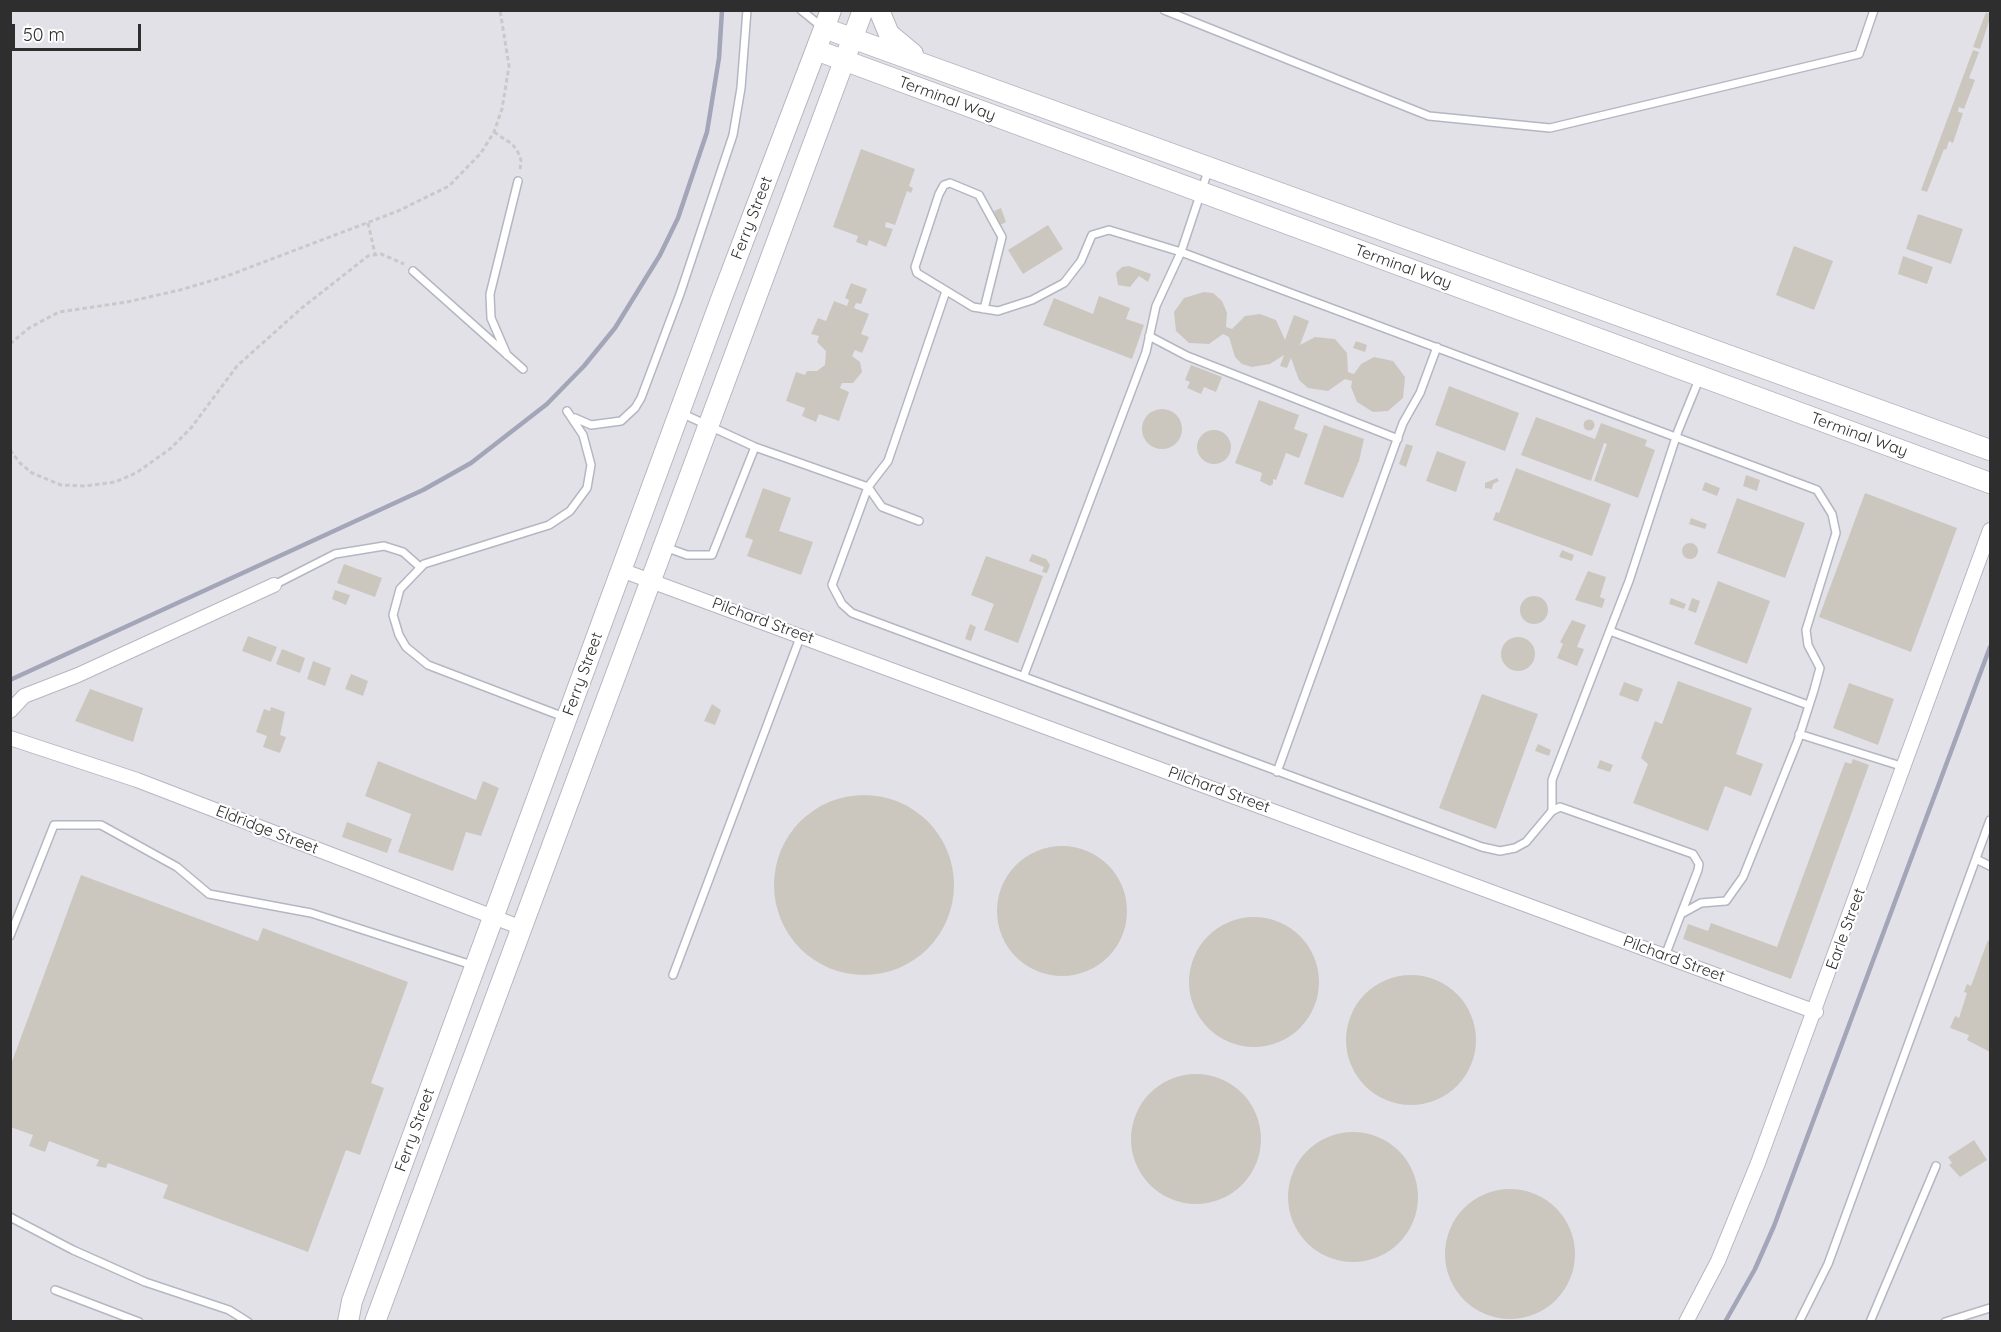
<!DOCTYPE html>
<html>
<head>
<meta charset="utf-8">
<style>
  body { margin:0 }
  #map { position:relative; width:2001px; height:1332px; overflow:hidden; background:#efe9e1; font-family:Quicksand,sans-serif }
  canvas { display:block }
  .frame { position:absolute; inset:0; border:12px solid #2e2e2e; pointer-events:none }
  .scale { position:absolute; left:12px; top:24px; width:129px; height:27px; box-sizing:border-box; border:3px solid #2e2e2e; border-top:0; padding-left:8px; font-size:18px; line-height:21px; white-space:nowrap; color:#2e2e2e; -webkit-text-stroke:4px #fff; paint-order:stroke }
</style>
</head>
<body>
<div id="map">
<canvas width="2001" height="1332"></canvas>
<div class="frame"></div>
<div class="scale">50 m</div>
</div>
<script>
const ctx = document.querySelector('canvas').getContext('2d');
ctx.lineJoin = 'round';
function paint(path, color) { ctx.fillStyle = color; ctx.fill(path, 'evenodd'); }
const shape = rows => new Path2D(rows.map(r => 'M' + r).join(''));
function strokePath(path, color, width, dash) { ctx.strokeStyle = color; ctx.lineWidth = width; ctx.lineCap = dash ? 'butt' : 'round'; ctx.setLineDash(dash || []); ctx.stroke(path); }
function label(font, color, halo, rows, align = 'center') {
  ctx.font = font + ' Quicksand,sans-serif'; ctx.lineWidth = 4.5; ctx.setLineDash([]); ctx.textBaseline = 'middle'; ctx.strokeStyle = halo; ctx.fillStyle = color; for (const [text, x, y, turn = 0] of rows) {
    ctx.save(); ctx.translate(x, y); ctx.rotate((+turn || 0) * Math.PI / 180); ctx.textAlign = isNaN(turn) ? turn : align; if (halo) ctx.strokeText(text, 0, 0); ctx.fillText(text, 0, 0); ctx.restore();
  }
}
paint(shape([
  [10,11,1990,11,1990,1321,11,1321]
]), '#e3e1e8');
paint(shape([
  [1986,12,1990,14,1990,18,1980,49,1973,47],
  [1973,50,1979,52,1969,78,1975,80,1964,109,1959,107,1958,112,1963,113,1953,143,1949,141,1946,150,1944,149,1927,192,1921,190],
  [861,149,915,169,909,186,913,188,911,193,907,191,895,225,886,222,885,227,893,229,886,247,869,240,867,246,856,242,858,236,833,227],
  [1001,208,1006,222,1000,225,994,211],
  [1918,214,1963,229,1951,264,1906,249],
  [1048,225,1063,249,1023,274,1008,250],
  [1794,246,1833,261,1814,310,1776,295],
  [1903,256,1933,267,1927,284,1898,274],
  [1129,266,1151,274,1148,282,1139,276,1130,287,1118,285,1116,273,1122,267],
  [851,283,867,289,861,304,856,303,854,308,869,314,861,334,869,337,862,353,855,350,852,356,860,362,862,372,853,383,842,383,840,388,849,392,839,421,819,414,816,422,802,416,805,408,786,401,796,372,805,375,807,371,817,371,825,365,826,351,817,342,819,336,811,334,818,318,826,321,834,301,847,306,849,300,845,298],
  [1204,292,1213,293,1222,301,1227,313,1226,327,1232,329,1245,316,1260,314,1276,320,1285,340,1294,315,1309,321,1300,345,1315,337,1335,339,1347,353,1348,372,1354,374,1361,364,1374,357,1393,361,1405,377,1403,398,1388,411,1373,412,1357,402,1351,387,1352,381,1345,379,1328,391,1308,388,1299,380,1291,358,1287,368,1280,366,1284,355,1270,364,1252,367,1242,364,1235,357,1229,337,1223,334,1209,344,1189,343,1176,331,1174,312,1184,298],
  [1099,296,1130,308,1126,319,1144,325,1132,359,1043,325,1054,298,1093,314],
  [1356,341,1367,345,1365,352,1353,348],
  [1191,365,1222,377,1216,392,1204,387,1201,394,1187,388,1190,382,1185,380],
  [1449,386,1519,413,1505,451,1435,425],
  [1259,400,1299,415,1294,429,1308,434,1299,458,1286,453,1276,480,1273,479,1273,484,1270,486,1260,481,1262,473,1235,463],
  '1142 429a20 20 0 1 1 40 0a20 20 0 1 1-40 0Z',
  [1536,417,1595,439,1601,423,1647,440,1645,446,1655,450,1638,498,1594,481,1607,444,1604,443,1591,481,1521,455],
  '1583.5 425a5.5 5.5 0 1 1 11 0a5.5 5.5 0 1 1-11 0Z',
  [1324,425,1364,439,1359,461,1343,498,1304,484],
  '1197 447a17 17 0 1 1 34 0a17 17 0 1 1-34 0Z',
  [1406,444,1413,446,1406,467,1399,464],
  [1437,451,1466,462,1456,492,1426,481],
  [1516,468,1611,504,1592,556,1493,520,1496,512,1499,513],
  [1746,475,1760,480,1757,491,1743,486],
  [1497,478,1499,481,1493,484,1492,489,1485,488,1485,483],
  [1705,482,1720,488,1717,496,1702,490],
  [763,488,791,498,779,531,813,542,801,575,747,556,753,540,745,537],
  [1865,493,1957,528,1911,652,1819,617],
  [1737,498,1805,523,1785,578,1717,553],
  [1691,518,1707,524,1705,529,1689,524],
  '1682 551a8 8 0 1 1 16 0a8 8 0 1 1-16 0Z',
  [1562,550,1574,555,1572,561,1559,557],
  [1032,554,1046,559,1050,565,1047,573,1042,572,1044,567,1029,561],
  [986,556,1043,576,1018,643,984,630,994,604,971,595],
  [344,564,382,578,375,597,337,583],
  [1588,571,1606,577,1600,597,1605,599,1602,608,1575,600],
  [1718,581,1770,601,1747,664,1694,644],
  [335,590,350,595,346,605,332,599],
  '1520 610a14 14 0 1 1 28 0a14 14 0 1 1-28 0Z',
  [1671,598,1686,604,1684,609,1669,604],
  [1692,598,1700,601,1696,613,1688,610],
  [1572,620,1586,625,1577,647,1584,649,1577,666,1557,658,1563,644,1560,642],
  [970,624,976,627,971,641,965,639],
  [248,636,277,647,271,662,242,651],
  '1501 654a17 17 0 1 1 34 0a17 17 0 1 1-34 0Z',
  [282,649,305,658,300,673,276,664],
  [313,661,331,668,325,686,307,679],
  [351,674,368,681,363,696,345,689],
  [1678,681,1752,708,1736,754,1763,764,1751,796,1725,786,1708,831,1633,803,1648,764,1641,758,1655,721,1662,724],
  [1624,682,1643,689,1638,702,1619,695],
  [1849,683,1894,699,1878,745,1833,728],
  [90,689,143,708,133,742,75,721],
  [1482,694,1538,714,1496,829,1439,808],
  [712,704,721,710,715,725,704,721],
  [271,707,285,712,280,735,286,737,280,753,263,747,267,736,256,732,264,709,270,711],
  [1538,744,1551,750,1549,756,1535,751],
  [1853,759,1869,765,1791,979,1683,939,1688,924,1708,931,1711,923,1777,947,1845,762,1851,764],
  [1600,760,1613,765,1610,772,1597,768],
  [378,761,476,800,483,781,499,788,481,836,466,832,453,871,398,852,411,814,365,796],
  '774 885a90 90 0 1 1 180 0a90 90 0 1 1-180 0Z',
  [347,822,392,839,387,853,342,837],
  '997 911a65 65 0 1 1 130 0a65 65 0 1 1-130 0Z',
  [81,875,258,941,263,928,408,982,371,1083,384,1088,360,1155,346,1150,308,1252,163,1198,168,1185,108,1163,106,1168,96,1166,99,1160,49,1141,45,1152,29,1146,33,1135,10,1127,10,1067],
  '1189 982a65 65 0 1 1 130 0a65 65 0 1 1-130 0Z',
  [1988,940,1990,942,1990,1052,1967,1040,1969,1035,1950,1028,1955,1016,1959,1018,1967,993,1964,992,1967,984,1971,986],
  '1346 1040a65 65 0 1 1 130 0a65 65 0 1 1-130 0Z',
  '1131 1139a65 65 0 1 1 130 0a65 65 0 1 1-130 0Z',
  '1288 1197a65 65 0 1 1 130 0a65 65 0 1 1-130 0Z',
  [1974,1140,1987,1160,1960,1177,1949,1165,1952,1163,1948,1157],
  '1445 1254a65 65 0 1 1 130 0a65 65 0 1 1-130 0Z'
]), '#cbc7bf');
const lane = shape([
  [801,10,822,27],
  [1164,10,1429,116,1550,128,1859,54,1874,10],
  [413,271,523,369],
  [984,309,1002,237,979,195,950,183,944,185,939,194,915,267,917,273,973,307,998,311,1032,300,1064,283,1081,261,1092,235,1109,230,1181,252,1817,490,1832,514,1836,533,1806,630,1808,645,1820,668,1814,690,1798,740,1743,877,1726,901,1701,903,1681,914,1665,956],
  [1149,336,1187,356,1398,439],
  [507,355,491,318,490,294,518,181],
  [681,413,755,447,868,487,888,461,946,291],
  [575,418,591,425,621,421,635,408,641,398,680,294,733,135,741,88,747,10],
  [868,487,832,585,842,604,852,613,1482,847,1500,851,1515,848,1526,842,1552,811,1560,807,1693,854,1699,864,1698,870,1681,914],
  [868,487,882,507,919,521],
  [665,547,687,555,712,555,755,447],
  [274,585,335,554,384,546,403,552,420,567],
  [1610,631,1808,705],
  [1024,675,1146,352,1156,306,1181,252,1209,168],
  [564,717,428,665,406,647,399,635,393,615,400,589,424,564,549,525,570,511,587,488,591,465,583,435,567,411],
  [1799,734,1904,767],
  [1277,772,1403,423,1420,393,1437,347],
  [1552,811,1552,780,1629,581,1678,431,1700,377],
  [1976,859,1990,866],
  [10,936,54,825,101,825,177,867,209,894,311,913,475,966],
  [673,975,801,635],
  [10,1217,73,1250,145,1282,229,1310,248,1322],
  [55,1290,139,1322],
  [1799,1322,1828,1264,1990,820],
  [1870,1322,1936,1166],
  [1945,1322,1990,1308]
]);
const street = shape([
  [621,570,1816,1012],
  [10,711,24,696,78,675,274,585],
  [10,738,137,780,522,928],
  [1686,1322,1718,1261,1758,1163,1990,530]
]);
const secondary = shape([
  [879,10,889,34,913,54],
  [824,28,1990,450],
  [816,50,1990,483],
  [348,1322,352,1301,382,1219,720,302,831,10],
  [375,1322,863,10]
]);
strokePath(lane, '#b4b7c1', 10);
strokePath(street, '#b4b7c1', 16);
strokePath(secondary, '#b4b7c1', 22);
strokePath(shape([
  [494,132,512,144,517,150,521,160,520,171],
  [368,223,375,254],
  [10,344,29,328,59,312,127,302,180,290,227,276,398,211,449,186,481,153,494,132,502,109,509,66,500,10],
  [10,450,20,463,32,473,61,485,85,486,115,482,136,473,170,449,191,428,237,366,303,307,368,256,381,254,404,264]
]), '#c9c9c9', 3, [4.5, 3]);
strokePath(lane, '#fff', 7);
strokePath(street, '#fff', 14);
strokePath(secondary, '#fff', 20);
strokePath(shape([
  [10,680,423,490,471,463,547,404,584,366,615,328,660,255,678,218,707,132,719,58,722,10],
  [1725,1322,1755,1269,1774,1226,1990,647]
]), '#a3a6b8', 4.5);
label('16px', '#2e2e2e', '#fff', [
  ["Terminal Way",947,99,20],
  ["Ferry Street",752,218,-69],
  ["Terminal Way",1403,267,20],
  ["Terminal Way",1859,435,20],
  ["Pilchard Street",763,621,20],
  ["Ferry Street",583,674,-70],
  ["Pilchard Street",1219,790,20],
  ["Eldridge Street",267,830,21],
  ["Earle Street",1846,929,-70],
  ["Pilchard Street",1674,959,20],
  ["Ferry Street",415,1130,-70]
]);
</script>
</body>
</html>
